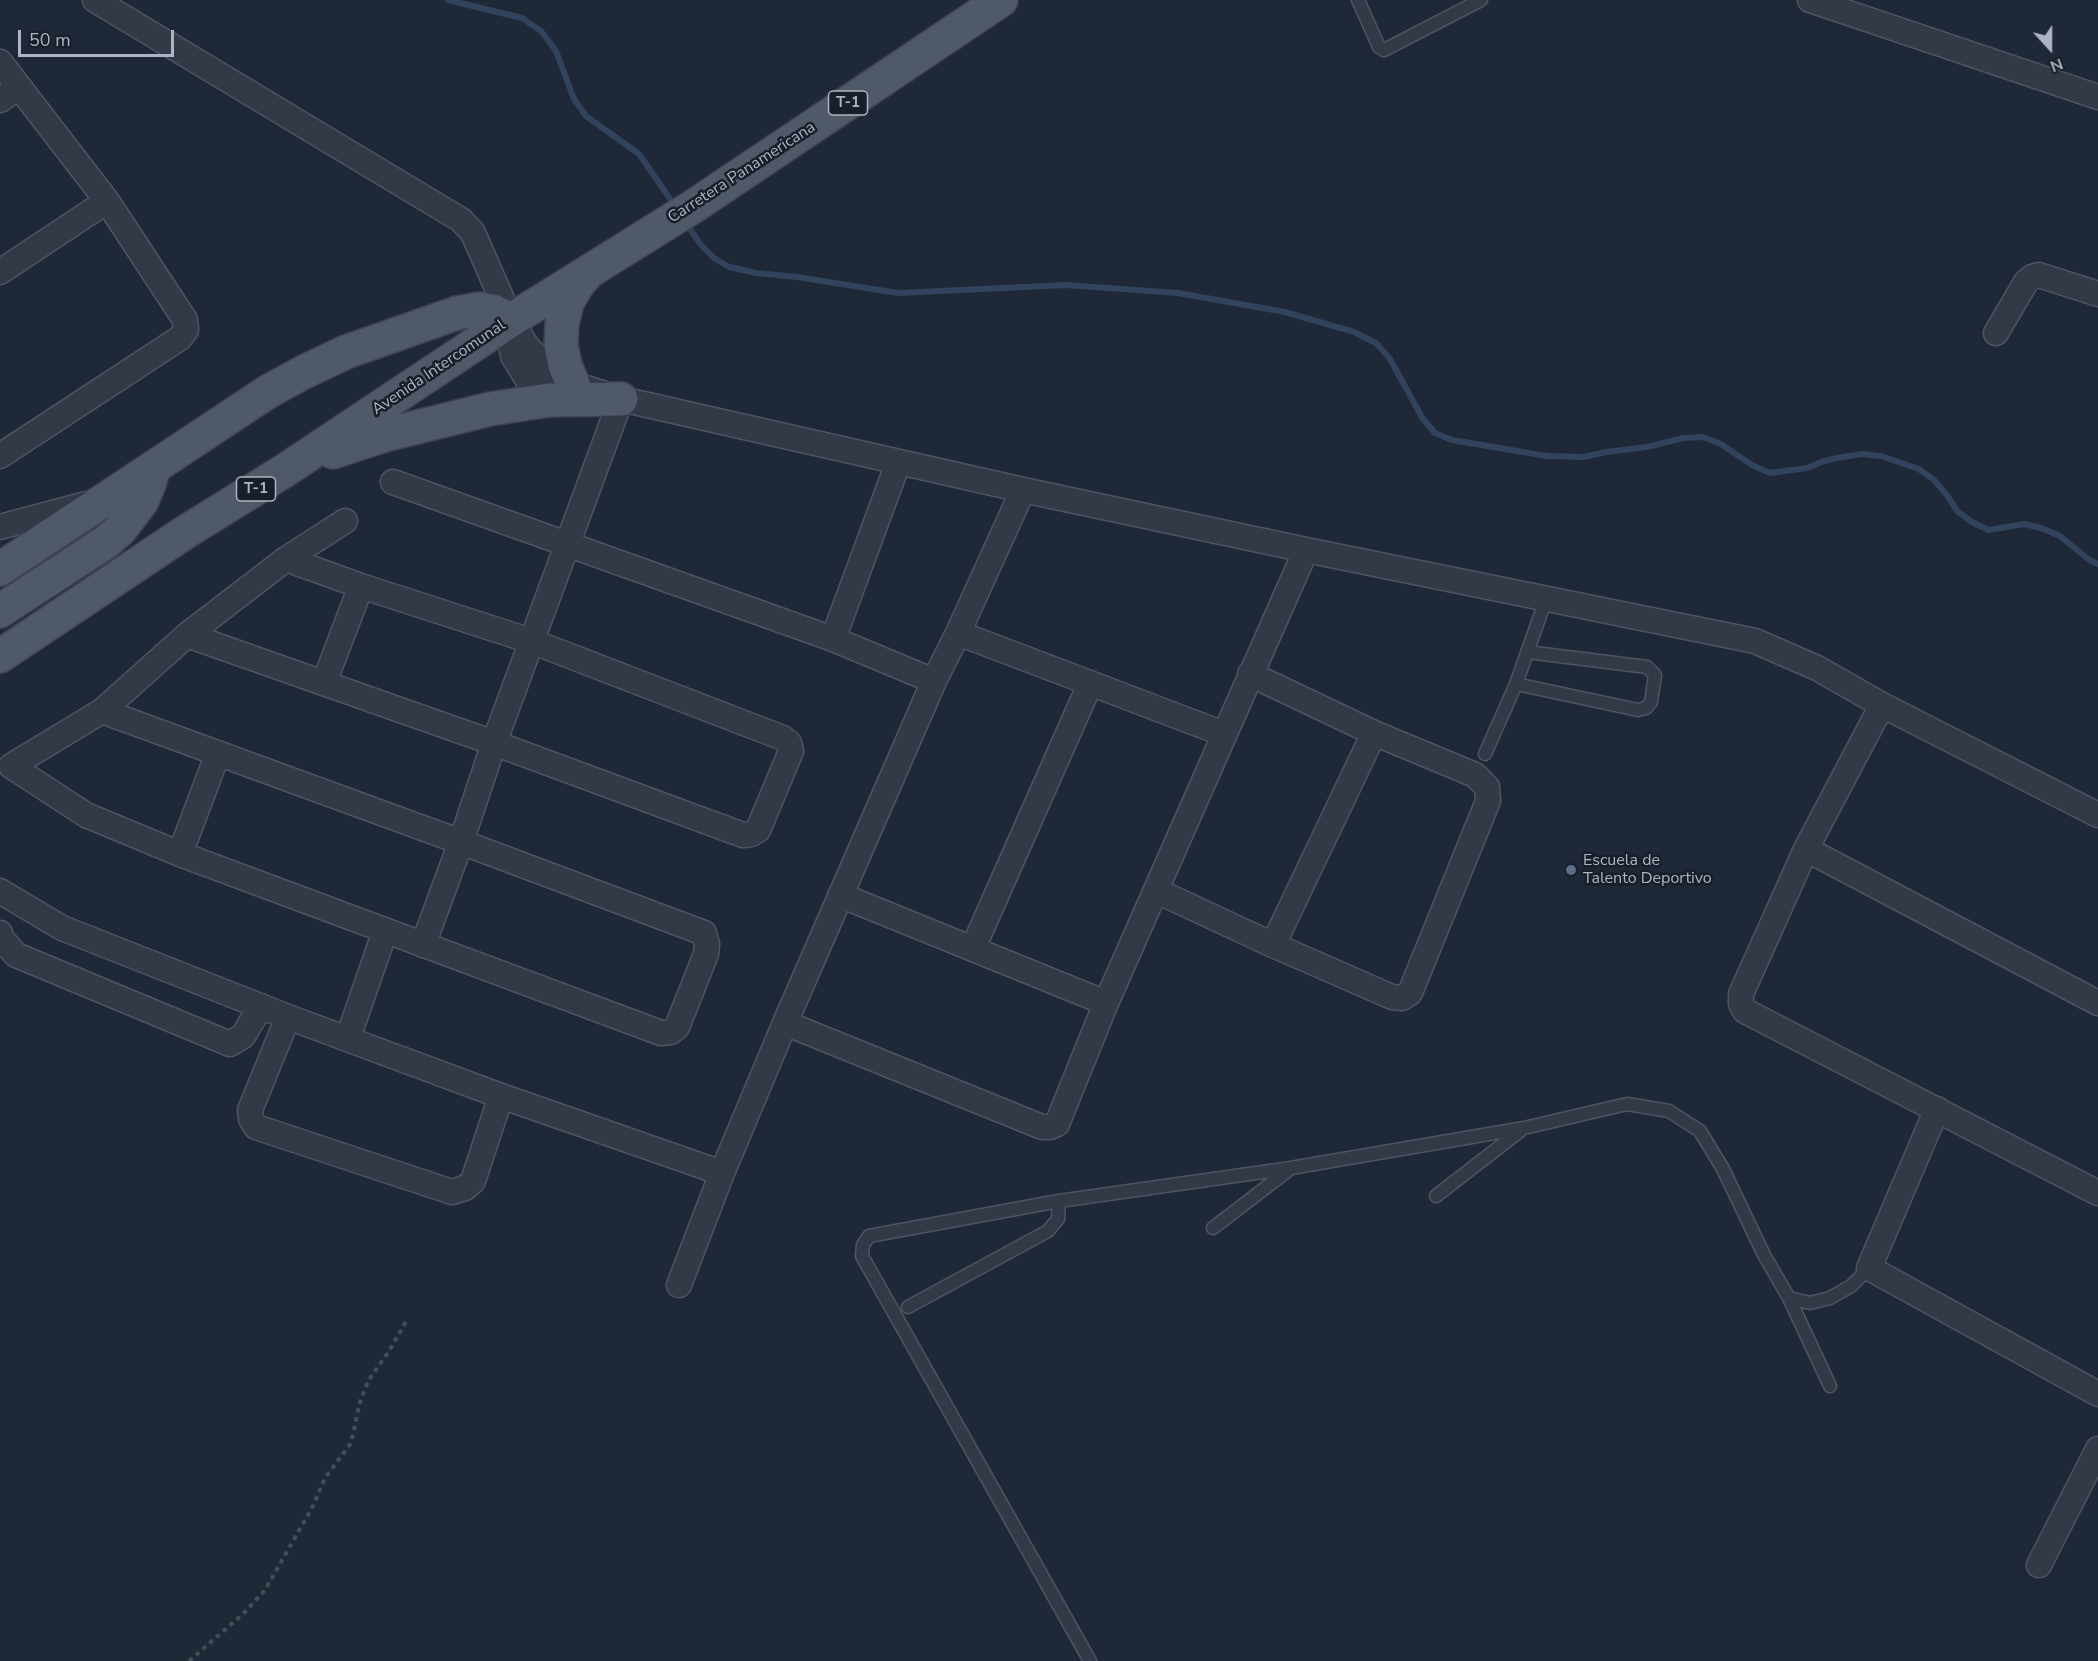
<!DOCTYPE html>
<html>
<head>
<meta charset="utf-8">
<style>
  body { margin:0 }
  #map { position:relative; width:2098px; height:1661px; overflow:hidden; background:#1f2836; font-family:"Nunito Sans",sans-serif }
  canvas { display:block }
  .north { position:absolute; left:2020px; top:18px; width:60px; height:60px; -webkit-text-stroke:4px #181f2b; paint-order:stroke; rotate:159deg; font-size:16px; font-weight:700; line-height:24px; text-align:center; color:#adb5c4 }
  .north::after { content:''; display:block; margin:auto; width:21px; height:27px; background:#adb5c4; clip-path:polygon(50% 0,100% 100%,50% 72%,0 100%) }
  .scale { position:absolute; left:18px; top:30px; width:156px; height:27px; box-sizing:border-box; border:3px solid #adb5c4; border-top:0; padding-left:8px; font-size:18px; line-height:21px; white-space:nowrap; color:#adb5c4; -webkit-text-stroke:4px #181f2b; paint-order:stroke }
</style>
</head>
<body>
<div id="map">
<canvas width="2098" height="1661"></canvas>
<div class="north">N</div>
<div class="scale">50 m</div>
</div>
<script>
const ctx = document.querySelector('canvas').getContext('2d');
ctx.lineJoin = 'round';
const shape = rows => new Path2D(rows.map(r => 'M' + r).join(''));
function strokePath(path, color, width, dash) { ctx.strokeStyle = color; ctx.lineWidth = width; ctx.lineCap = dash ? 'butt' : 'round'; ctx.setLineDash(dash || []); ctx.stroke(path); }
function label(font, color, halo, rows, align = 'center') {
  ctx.font = font + ' "Nunito Sans",sans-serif'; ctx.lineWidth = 5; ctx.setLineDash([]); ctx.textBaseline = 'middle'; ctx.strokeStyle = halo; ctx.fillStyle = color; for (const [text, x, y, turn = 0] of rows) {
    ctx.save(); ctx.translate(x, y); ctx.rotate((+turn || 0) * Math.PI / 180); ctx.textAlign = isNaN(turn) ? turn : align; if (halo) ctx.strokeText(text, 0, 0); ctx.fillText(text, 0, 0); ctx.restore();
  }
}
strokePath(shape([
  [448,0,522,18,541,31,556,51,574,99,586,116,639,154,675,206],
  [685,222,701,245,714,258,729,267,756,273,797,277,898,293,1066,285,1178,293,1285,312,1354,332,1376,343,1390,359,1423,419,1435,433,1452,440,1547,456,1584,457,1606,452,1647,447,1683,438,1703,437,1721,444,1752,465,1770,473,1807,468,1824,461,1842,457,1862,454,1881,456,1919,469,1934,480,1947,495,1957,511,1972,522,1988,530,2025,524,2044,529,2060,536,2088,559,2098,564]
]), '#32435e', 6);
const service = shape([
  [1358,0,1379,47,1384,50,1481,0],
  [1516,684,1638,710,1646,708,1651,702,1655,675,1647,667,1527,652],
  [1485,754,1516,684,1546,599],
  [1436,1196,1520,1131],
  [1213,1228,1290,1169],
  [1789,1298,1830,1386],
  [908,1307,1048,1231,1058,1219,1059,1201],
  [1090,1661,862,1256,863,1245,869,1236,1059,1201,1291,1168,1524,1128,1627,1104,1669,1111,1700,1131,1723,1169,1764,1255,1789,1298,1810,1303,1830,1298,1851,1286,1869,1268]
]);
const minor = shape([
  [95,0,461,220,473,233,511,320,526,345,546,369,573,384,621,399,1023,490,1306,550,1755,641,1817,668,1882,705,2098,815],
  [1810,0,2098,97],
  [0,62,107,201,185,320,186,330,180,338,0,456],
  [0,100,19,87],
  [0,272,107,201],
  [510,323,509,335,513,356,530,384,549,400],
  [1996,333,2026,282,2032,277,2039,275,2098,294],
  [393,482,833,639,934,681],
  [1023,490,958,633,934,681,785,1023,1042,1127,1050,1127,1057,1124,1106,1003,1306,550],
  [0,527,86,504],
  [958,633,1224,734],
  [187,635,494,743,743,835,751,834,758,830,791,751,789,743,783,738,531,641,361,586,286,559],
  [833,639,898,463],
  [324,683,361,586],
  [1882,705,1806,849,1741,994,1741,1004,1745,1011,2098,1193],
  [102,711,461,842,704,933,707,944,706,954,677,1027,671,1032,661,1033,180,854,86,815,11,766,102,711,187,635,286,559,345,521],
  [1806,849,2098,1003],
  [180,854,218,753],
  [0,891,62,928,288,1017,501,1096,722,1173,785,1023],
  [1157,891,1273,945,1392,997,1402,998,1410,993,1488,801,1487,787,1475,775,1374,733,1250,674],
  [840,895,1106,1003],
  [0,933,1,938,16,955,230,1044,243,1036,261,1006],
  [423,945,461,842,494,743,621,399],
  [1273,945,1374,733],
  [973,948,1090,684],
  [288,1017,250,1110,251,1119,256,1127,452,1192,465,1188,473,1181,501,1096],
  [348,1038,385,931],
  [1937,1109,1869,1268,2098,1394],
  [679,1285,722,1173],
  [2039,1565,2098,1449]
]);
const primary = shape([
  [573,384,565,365,561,345,562,324,567,303,577,285,586,275],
  [333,452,385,435,490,409,549,400,621,399],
  [0,569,269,391,304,372,346,352,457,313,480,309,493,311,511,320],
  [0,611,106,542,120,530,142,501,149,484,154,467],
  [0,656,184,533,284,471,511,320,694,206,1001,0]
]);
strokePath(service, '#4d5562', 15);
strokePath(minor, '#4d5562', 27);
strokePath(primary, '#3c4351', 36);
strokePath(shape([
  [189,1661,243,1614,265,1590,313,1506,325,1478,351,1443,360,1402,368,1381,389,1351,407,1320]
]), '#3f5155', 4, [4.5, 4.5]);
strokePath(service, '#333a47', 12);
strokePath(minor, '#333a47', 24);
strokePath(primary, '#505967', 33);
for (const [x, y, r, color] of [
  [1571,870,6,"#5c6f8a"]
]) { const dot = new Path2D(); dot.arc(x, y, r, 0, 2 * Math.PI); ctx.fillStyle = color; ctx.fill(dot); strokePath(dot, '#181f2b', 2); }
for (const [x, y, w] of [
  [848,103,39],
  [256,489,39]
]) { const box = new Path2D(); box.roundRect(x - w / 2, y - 12, w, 24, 4.5); ctx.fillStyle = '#181f2b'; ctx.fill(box); strokePath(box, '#adb5c4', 1.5); }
label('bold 15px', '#adb5c4', null, [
  ["T-1",848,103],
  ["T-1",256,489]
]);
label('16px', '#adb5c4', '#181f2b', [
  ["Carretera Panamericana",742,173,-33],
  ["Avenida Intercomunal",439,368,-34]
]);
label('16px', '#adb5c4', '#181f2b', [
  ["Escuela de",1583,861],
  ["Talento Deportivo",1583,879]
], 'left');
</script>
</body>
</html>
